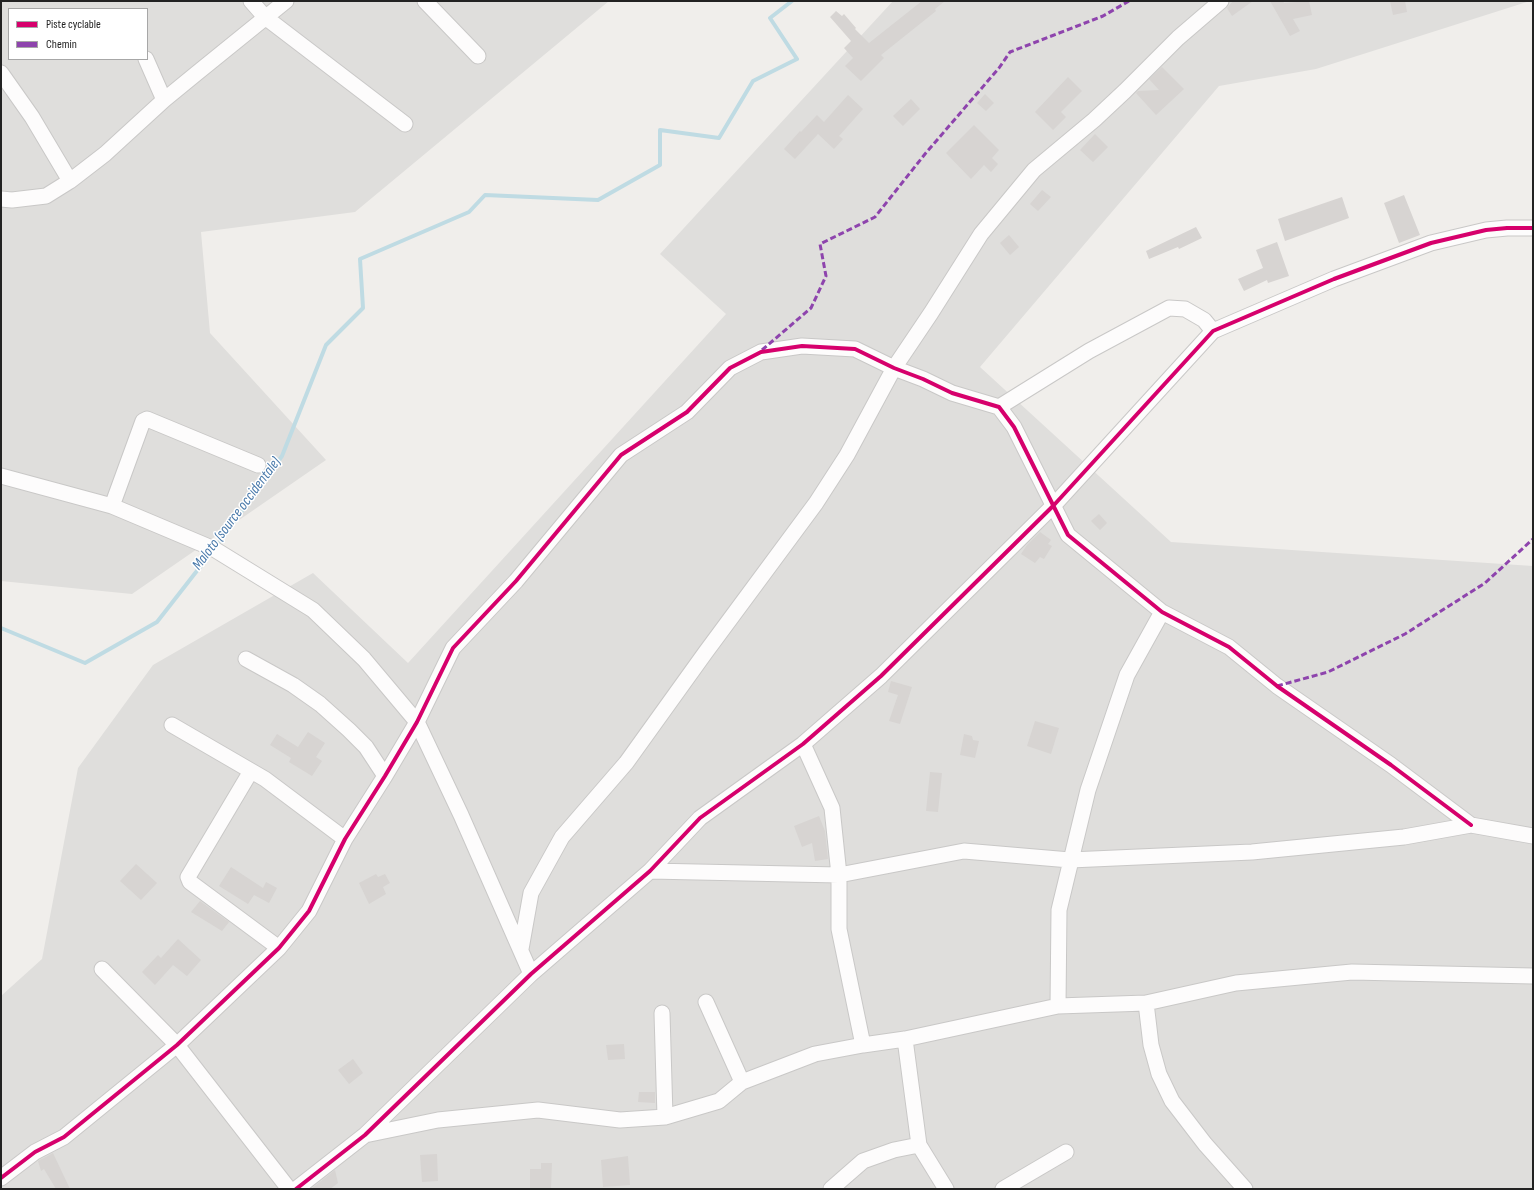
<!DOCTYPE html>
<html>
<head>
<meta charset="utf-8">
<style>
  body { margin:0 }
  #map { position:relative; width:1534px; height:1190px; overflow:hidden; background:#f0eeeb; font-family:"Sofia Sans Condensed",sans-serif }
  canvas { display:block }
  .frame { position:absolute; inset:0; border:2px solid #222; pointer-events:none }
  .legend { position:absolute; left:8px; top:8px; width:140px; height:52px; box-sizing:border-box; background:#fff; border:1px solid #a7a7a7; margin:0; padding:5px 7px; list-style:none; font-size:12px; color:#222 }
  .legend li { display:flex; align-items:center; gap:8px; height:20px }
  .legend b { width:20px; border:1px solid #a7a7a7 }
</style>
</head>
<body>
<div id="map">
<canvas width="1534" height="1190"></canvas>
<div class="frame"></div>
<ul class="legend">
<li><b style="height:5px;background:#d6006c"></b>Piste cyclable</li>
<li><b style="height:5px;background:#8e44ad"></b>Chemin</li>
</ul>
</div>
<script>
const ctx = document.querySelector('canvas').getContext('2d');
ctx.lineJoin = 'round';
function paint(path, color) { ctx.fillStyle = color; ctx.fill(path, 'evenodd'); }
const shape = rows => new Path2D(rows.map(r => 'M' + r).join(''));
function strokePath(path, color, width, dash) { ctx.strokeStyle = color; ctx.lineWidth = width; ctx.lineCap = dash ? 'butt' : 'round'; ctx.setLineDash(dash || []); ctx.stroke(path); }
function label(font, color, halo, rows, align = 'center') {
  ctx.font = font + ' "Sofia Sans Condensed",sans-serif'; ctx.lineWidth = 3; ctx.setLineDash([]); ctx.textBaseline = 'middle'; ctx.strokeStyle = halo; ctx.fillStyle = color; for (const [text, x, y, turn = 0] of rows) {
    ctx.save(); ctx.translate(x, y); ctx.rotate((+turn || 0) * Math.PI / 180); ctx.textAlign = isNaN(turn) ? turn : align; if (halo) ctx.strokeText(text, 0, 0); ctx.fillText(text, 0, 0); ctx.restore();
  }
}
paint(shape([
  [1,1,609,1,355,212,201,232,210,333,326,460,132,594,1,581],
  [9,9,147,9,147,59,9,59],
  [893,1,1530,1,1316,69,1219,86,980,367,1171,542,1533,566,1533,1189,1,1189,1,996,42,959,78,768,153,665,313,573,408,663,726,314,660,254]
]), '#dfdedc');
strokePath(shape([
  [1,628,85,663,157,622,214,549,282,456,326,345,363,308,360,259,469,212,485,195,598,200,660,165,660,130,719,138,753,81,797,59,770,18,792,1]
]), '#bfdbe3', 4);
paint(shape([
  [922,1,945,1,935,9,936,11,881,55,884,58,861,81,845,66,853,58,844,48,851,41,830,17,836,11,842,16,844,14,856,28,855,29,869,43],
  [1233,1,1253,1,1232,16,1227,8],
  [1270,1,1283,1,1284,3,1309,1,1312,15,1293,19,1300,31,1290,36],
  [1390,1,1405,1,1407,12,1393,15],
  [1162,67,1184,89,1156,115,1136,93,1138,91,1159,90,1149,79],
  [1068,77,1082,91,1061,112,1066,117,1053,130,1035,112],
  [985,94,994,103,986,111,977,103],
  [848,95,863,109,839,136,843,139,834,149,818,134,795,159,784,149,800,131,801,132,817,115,824,122],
  [911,99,920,109,903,126,893,116],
  [974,125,999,150,992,158,998,164,991,172,984,165,971,179,946,153],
  [1095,134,1108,147,1093,162,1080,150],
  [1042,190,1051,197,1038,211,1030,204],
  [1404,195,1420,235,1399,243,1384,203],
  [1342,197,1349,218,1285,241,1278,219],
  [1196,227,1202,238,1179,249,1178,247,1149,259,1146,251],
  [1009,235,1019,247,1010,255,1000,243],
  [1277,242,1289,276,1268,283,1267,280,1244,291,1238,279,1263,268,1256,250],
  [1099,514,1107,523,1100,530,1091,521],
  [1040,532,1051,540,1048,544,1052,546,1044,559,1040,557,1035,563,1021,554,1027,545],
  [891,681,912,687,900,724,889,721,898,695,888,692],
  [1035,721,1059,728,1051,754,1027,746],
  [308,732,325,743,316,757,322,761,312,776,289,762,291,758,270,745,277,734,298,747],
  [964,734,972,736,973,740,979,741,975,758,960,755],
  [930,772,942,773,938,812,926,811],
  [819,816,825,831,828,859,815,861,812,843,802,847,794,826],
  [136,864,157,883,141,900,120,881],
  [231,867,263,888,266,882,277,888,269,903,254,895,248,904,219,886],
  [376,874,378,877,385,874,390,883,383,887,386,894,369,904,359,883],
  [200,901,229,922,222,931,191,912],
  [178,939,201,960,187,976,173,965,155,985,142,972,158,955,161,958],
  [624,1044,625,1059,608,1060,606,1045],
  [353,1059,363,1073,349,1084,338,1070],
  [639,1092,655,1092,655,1103,638,1102],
  [53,1153,70,1189,56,1189,44,1169,41,1171,38,1161],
  [437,1154,438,1181,422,1182,420,1155],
  [628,1156,630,1185,603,1187,601,1160],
  [541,1163,552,1163,551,1189,530,1189,530,1169,541,1169],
  [335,1170,338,1183,330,1189,311,1189]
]), '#d7d4d2');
const minor = shape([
  [251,1,265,17,405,124],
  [425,1,478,56],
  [146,59,164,100],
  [1,73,32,117,70,181],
  [1,199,12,200,46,196,70,181,105,154,164,100,197,73,286,1],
  [999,407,1089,351,1169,308,1185,309,1204,320,1213,331],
  [1,476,112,506,214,549,313,610,364,659,417,722,461,815,531,974],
  [112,506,143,421,147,419,258,465],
  [246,659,293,685,320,704,349,730,366,747,385,776],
  [172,725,265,779,345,839],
  [803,744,832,808,839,875,839,929,863,1045],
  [251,771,188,877,190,882,194,885,279,948],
  [650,871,839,875,964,851,1070,860,1252,852,1404,837,1471,825,1533,836],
  [521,949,531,893,562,837,626,763,705,653,816,503,847,455,894,368,931,313,981,234,1034,170,1094,120,1125,91,1178,38,1221,1],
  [102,969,177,1045,289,1189],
  [706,1002,742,1082],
  [1146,1003,1151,1045,1159,1074,1172,1101,1205,1144,1245,1189],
  [1058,1006,1059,910,1088,790,1127,675,1162,612],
  [662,1013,665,1117],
  [905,1039,919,1145,946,1189],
  [365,1135,438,1120,538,1110,620,1120,665,1117,719,1101,742,1082,815,1054,863,1045,905,1039,1058,1006,1146,1003,1236,983,1352,972,1533,976],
  [1,1178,35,1152,64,1137,177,1045,279,948,309,911,345,839,385,776,417,722,453,648,516,581,621,455,687,412,730,368,761,352,802,346,855,349,894,368,923,379,952,393,999,407,1014,427,1068,535,1162,612,1229,647,1277,686,1391,765,1471,825],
  [296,1189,365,1135,531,974,650,871,700,818,803,744,881,676,1054,505,1213,331,1334,279,1431,243,1486,230,1507,228,1533,228],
  [831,1189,863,1161,894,1150,919,1145],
  [1003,1189,1066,1152]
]);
strokePath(minor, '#c9c8c7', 17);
strokePath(minor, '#fdfcfc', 15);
strokePath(shape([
  [762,350,811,308,826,276,820,244,875,217,925,154,999,68,1010,52,1103,16,1129,1],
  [1277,686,1328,672,1405,634,1485,583,1533,539]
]), '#8e44ad', 3, [6, 3]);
strokePath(shape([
  [1,1178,35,1152,64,1137,177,1045,279,948,309,911,345,839,385,776,417,722,453,648,516,581,621,455,687,412,730,368,761,352,802,346,855,349,894,368,923,379,952,393,999,407,1014,427,1068,535,1162,612,1229,647,1277,686,1391,765,1471,825],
  [296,1189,365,1135,531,974,650,871,700,818,803,744,881,676,1054,505,1213,331,1334,279,1431,243,1486,230,1507,228,1533,228]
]), '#d6006c', 4);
label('italic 15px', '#4a7aab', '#fff', [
  ["Maloto (source occidentale)",237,514,-53]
]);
</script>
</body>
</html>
